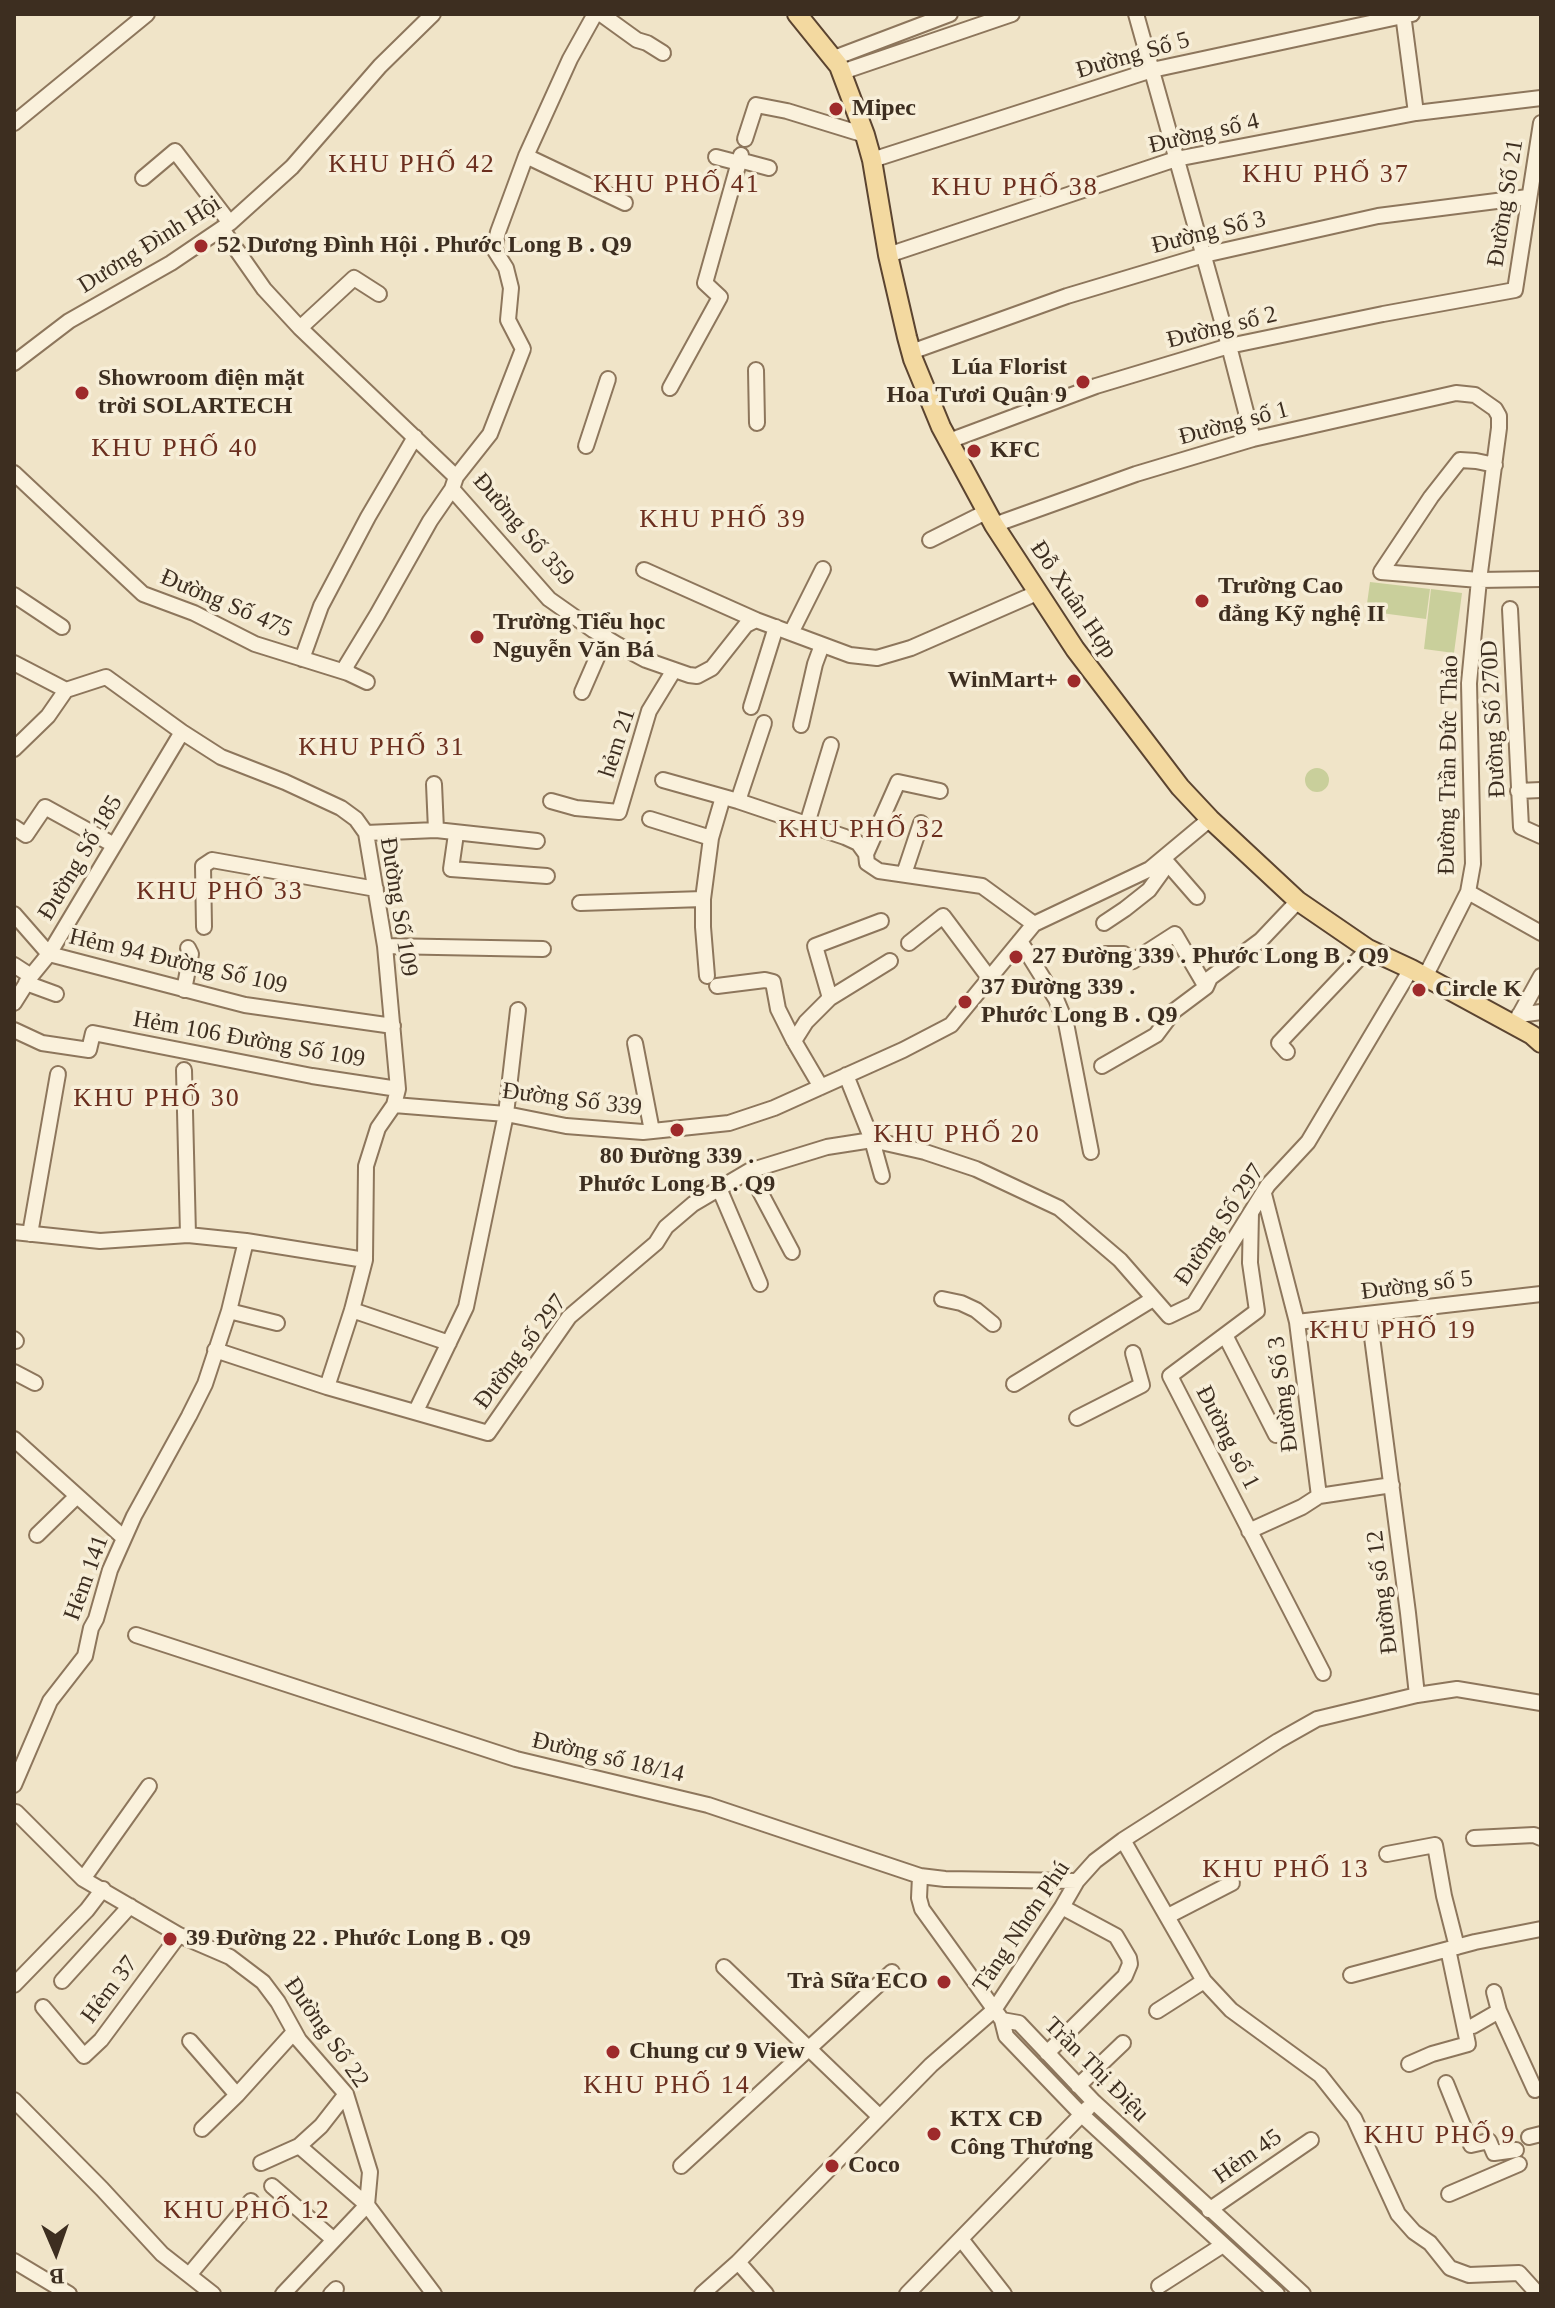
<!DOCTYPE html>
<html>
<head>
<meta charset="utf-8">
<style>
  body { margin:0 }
  #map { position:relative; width:1555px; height:2308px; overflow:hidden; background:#f0e4c8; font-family:"Times New Roman",serif }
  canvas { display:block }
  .frame { position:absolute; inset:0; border:16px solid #3d2e20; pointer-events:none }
  .north { position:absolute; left:16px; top:2212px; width:80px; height:80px; -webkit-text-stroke:6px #f7eed8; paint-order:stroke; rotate:178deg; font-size:22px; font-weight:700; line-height:32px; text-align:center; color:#3d2e20 }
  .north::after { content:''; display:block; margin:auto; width:28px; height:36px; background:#3d2e20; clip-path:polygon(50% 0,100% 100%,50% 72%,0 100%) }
</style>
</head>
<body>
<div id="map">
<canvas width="1555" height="2308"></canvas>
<div class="frame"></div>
<div class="north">B</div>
</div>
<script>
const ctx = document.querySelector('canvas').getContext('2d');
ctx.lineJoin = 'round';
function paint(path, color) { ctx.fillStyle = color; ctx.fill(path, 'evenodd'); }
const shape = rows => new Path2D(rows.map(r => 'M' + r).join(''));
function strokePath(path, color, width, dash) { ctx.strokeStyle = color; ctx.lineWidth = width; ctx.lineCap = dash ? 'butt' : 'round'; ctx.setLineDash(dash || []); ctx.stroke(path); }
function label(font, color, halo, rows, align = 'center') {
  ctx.font = font + ' "Times New Roman",serif'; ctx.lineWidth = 7; ctx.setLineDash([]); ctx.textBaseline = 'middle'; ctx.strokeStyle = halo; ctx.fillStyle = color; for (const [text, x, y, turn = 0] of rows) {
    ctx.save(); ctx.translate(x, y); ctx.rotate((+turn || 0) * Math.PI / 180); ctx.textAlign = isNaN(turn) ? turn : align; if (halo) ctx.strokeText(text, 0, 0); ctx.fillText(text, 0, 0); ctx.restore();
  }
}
paint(shape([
  [1370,582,1430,589,1426,619,1366,611],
  [1431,589,1462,593,1454,653,1424,649],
  '1305 780a12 12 0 1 1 24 0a12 12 0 1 1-24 0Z'
]), '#c9cf9b');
const minor = shape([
  [601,14,637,40,647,43,663,53],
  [1136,14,1229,346,1253,439],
  [1403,14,1416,113],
  [834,58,950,14],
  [842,72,1012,14],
  [14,123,147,14],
  [745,139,756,105,787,111,865,135],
  [526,156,625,203],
  [716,157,739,163],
  [739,160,769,168],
  [872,160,1152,70,1412,14],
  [143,178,175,151,230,223],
  [222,229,264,289,300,328,456,477,452,489,430,521,377,615,346,666,348,673],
  [888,255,1176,159,1416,113,1541,98],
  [300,328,354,278,379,294],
  [911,352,1067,296,1204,255,1378,216,1528,197],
  [14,363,69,321,171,263,230,223,292,167,380,66,433,14],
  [756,370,757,423],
  [670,388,720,297,705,283,741,155],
  [949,441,1096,386,1229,346,1383,314,1515,290,1541,123],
  [586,446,608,379],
  [1495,465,1476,461,1460,460,1431,497,1381,572,1479,580,1541,579],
  [14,473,143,594,194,613,255,644,348,673,367,682],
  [456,477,490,434,523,349,508,320,511,288,506,268,494,249,498,232,526,156,570,59,595,14],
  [452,489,549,599,593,630,618,645,646,660,689,675,697,676,712,668,746,625,756,620,850,655,877,658,911,648,1039,592],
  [994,525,1136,474,1253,439,1456,393,1475,395,1495,409,1499,416,1499,428,1479,580,1469,683,1473,864,1468,892,1425,977],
  [930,540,986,512],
  [644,570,756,620],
  [14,595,62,627],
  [1510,609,1521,827,1541,836],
  [791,633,823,569],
  [302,659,321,606,368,517,415,437],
  [14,663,66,690,106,677,182,732,221,757,285,782,341,808,356,819,366,833,385,946,398,1089,394,1105],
  [582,692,606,637],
  [751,707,776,627],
  [801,725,815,664,822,645],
  [14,749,48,716,66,690],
  [663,780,738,801,845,837,858,843,866,854,867,863,879,871,982,886,1034,924],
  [434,784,436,830],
  [1518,791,1541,790],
  [551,801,576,808,619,812,649,711,674,670],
  [738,801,764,723],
  [650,819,711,838],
  [807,824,831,745],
  [14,827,26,835,45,807,114,845],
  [366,833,436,830,537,841],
  [456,834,451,869,547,876],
  [866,854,898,782,940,791],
  [1163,858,1197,897],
  [904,874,921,823],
  [1468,892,1541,933],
  [580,903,703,899],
  [14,914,49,954,245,1005,393,1026],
  [1104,923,1125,909,1149,890,1162,872,1166,862],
  [204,927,203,866,212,860,376,889],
  [1020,941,1056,999,1066,1023,1091,1152],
  [909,943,943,916,990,979],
  [385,946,543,949],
  [1105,954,1124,954,1133,961,1175,934,1206,987],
  [14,965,31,976],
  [707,976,703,927,703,899,711,838,723,797],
  [26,983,56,994],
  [717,986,765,980,773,982,778,1009,794,1041,821,1087],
  [184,990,191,954,188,948],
  [830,998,815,946,881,921],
  [14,1003,31,976,49,954,182,732],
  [1519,1015,1541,1012],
  [1514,1025,1541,976],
  [14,1030,42,1043,89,1050,93,1033,312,1076,398,1089],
  [794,1041,806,1022,830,998,890,961],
  [635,1043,652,1131],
  [1287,1052,1279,1043,1368,949],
  [1102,1066,1156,1035,1174,1011,1206,987,1210,978,1261,940,1298,901],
  [184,1070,188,1235],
  [846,1075,872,1140,882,1176],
  [749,1171,792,1252],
  [719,1188,760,1284],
  [1264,1194,1297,1322,1319,1496],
  [1251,1212,1250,1263,1257,1311,1170,1376,1323,1673],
  [14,1232,100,1241,188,1235,246,1241,365,1260,366,1166,378,1128,394,1105,506,1114,566,1126,643,1132,729,1123,774,1108,903,1050,951,1025,1034,924,1150,869,1210,819],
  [30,1234,58,1074],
  [942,1299,961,1303,976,1310,993,1324],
  [352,1310,449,1343],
  [229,1311,277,1323],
  [1369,1314,1408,1613,1417,1695],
  [1297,1322,1541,1294],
  [1225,1335,1276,1435],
  [14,1339,16,1341],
  [215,1350,327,1387,488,1433,569,1317,656,1243,666,1227,693,1204,749,1171,827,1147,872,1140,925,1152,976,1169,1059,1208,1120,1260,1169,1316,1194,1304,1268,1185,1308,1142,1411,969],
  [14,1372,35,1383],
  [1014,1384,1153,1299],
  [327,1387,352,1310,365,1260],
  [416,1411,466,1307,506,1114,518,1010],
  [1077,1418,1142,1385,1133,1353],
  [14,1439,124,1538],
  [1249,1531,1302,1507,1319,1496,1392,1485],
  [37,1535,77,1496],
  [136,1635,516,1759,708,1805,920,1876,945,1879,1077,1881],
  [14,1785,50,1701,85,1656,91,1628,96,1619,110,1570,134,1516,189,1416,205,1384,229,1311,246,1241],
  [16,1812,83,1879,179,1935,230,1957,263,1982,278,2002,299,2040,346,2094,370,2172,367,2205,434,2294],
  [1474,1838,1534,1835,1541,1838],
  [1123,1840,1204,1981,1231,2010,1320,2075,1354,2118,1398,2214,1414,2232,1430,2243,1450,2268,1469,2275,1519,2273,1538,2294],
  [1387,1854,1435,1845,1444,1896,1457,1947],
  [920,1876,919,1898,922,1909,1002,2020,1006,2036,1082,2115,1277,2294],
  [83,1879,149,1786],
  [1168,1916,1232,1883],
  [724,1967,880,2117],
  [1351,1975,1475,1942,1541,1929],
  [62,1981,130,1906],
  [14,1985,87,1910,103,1889],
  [1494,1992,1499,2011,1535,2090],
  [43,2007,84,2056,101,2040,179,1935],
  [1157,2011,1204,1981],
  [1002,2020,1019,2023,1094,2102,1303,2294],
  [1473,2026,1499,2011],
  [190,2041,237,2095,294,2032],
  [1047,2053,1125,1976,1130,1964,1129,1958,1116,1936,1062,1907],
  [1409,2064,1432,2054,1468,2044,1448,1949],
  [1446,2083,1471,2145,1489,2141,1494,2153,1516,2150],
  [1078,2086,1123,2043],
  [14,2100,102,2189,162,2254,213,2294],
  [202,2129,237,2095],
  [1529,2137,1541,2134],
  [261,2163,299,2146,321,2126,346,2094],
  [681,2166,892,1972],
  [272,2186,334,2240],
  [1449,2194,1519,2164],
  [1209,2210,1311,2140],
  [961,2239,1004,2294],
  [14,2261,69,2294],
  [738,2262,766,2294],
  [189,2275,251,2201],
  [1159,2286,1223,2245],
  [283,2294,367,2205,299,2146],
  [331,2294,336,2289],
  [702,2294,738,2262,931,2065,994,2010,1062,1907,1077,1881,1095,1861,1123,1840,1278,1741,1317,1719,1417,1695,1457,1689,1541,1703],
  [907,2294,1088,2108]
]);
const major = shape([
  [797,14,839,66,865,135,872,160,888,255,907,337,913,359,941,427,994,525,1075,649,1180,787,1210,819,1298,901,1368,949,1411,969,1514,1025,1532,1035,1541,1043]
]);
strokePath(minor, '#8d765c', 18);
strokePath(major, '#5b4430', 22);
strokePath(minor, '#faf1dc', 14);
strokePath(major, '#f3d9a0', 18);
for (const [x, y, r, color] of [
  [836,109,8,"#9e2a2b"],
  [201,246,8,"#9e2a2b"],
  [1083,382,8,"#9e2a2b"],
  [82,393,8,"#9e2a2b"],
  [974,451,8,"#9e2a2b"],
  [1202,601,8,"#9e2a2b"],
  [477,637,8,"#9e2a2b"],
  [1074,681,8,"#9e2a2b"],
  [1016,957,8,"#9e2a2b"],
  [1419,990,8,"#9e2a2b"],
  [965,1002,8,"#9e2a2b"],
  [677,1130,8,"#9e2a2b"],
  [170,1939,8,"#9e2a2b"],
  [944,1982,8,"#9e2a2b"],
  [613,2052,8,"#9e2a2b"],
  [934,2134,8,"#9e2a2b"],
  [832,2166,8,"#9e2a2b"]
]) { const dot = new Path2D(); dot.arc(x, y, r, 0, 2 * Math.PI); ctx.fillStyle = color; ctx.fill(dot); strokePath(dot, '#f7eed8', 3); }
label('24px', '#3d2e20', '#f7eed8', [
  ["Đường Số 5",1133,56,-16],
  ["Đường số 4",1204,134,-13],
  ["Đường Số 21",1506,203,-81],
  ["Đường Số 3",1209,233,-14],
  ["Dương Đình Hội",150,245,-32],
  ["Đường số 2",1222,328,-14],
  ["Đường số 1",1234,424,-15],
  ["Đường Số 359",523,530,49],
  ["Đỗ Xuân Hợp",1073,600,56],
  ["Đường Số 475",226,604,23],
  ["Đường Số 270D",1494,719,-93],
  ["hẻm 21",618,743,-72],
  ["Đường Trần Đức Thảo",1449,765,-89],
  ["Đường Số 185",81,858,-59],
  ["Đường Số 109",398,907,81],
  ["Hẻm 94 Đường Số 109",178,962,13],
  ["Hẻm 106 Đường Số 109",249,1040,10],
  ["Đường Số 339",572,1100,7],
  ["Đường Số 297",1220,1225,-56],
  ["Đường số 5",1417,1286,-7],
  ["Đường số 297",521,1352,-53],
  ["Đường Số 3",1284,1394,-97],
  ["Đường số 1",1227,1438,63],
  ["Hẻm 141",87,1578,-70],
  ["Đường số 12",1383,1592,-97],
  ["Đường số 18/14",608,1758,13],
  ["Tăng Nhơn Phú",1022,1927,-56],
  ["Hẻm 37",110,1990,-53],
  ["Đường Số 22",326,2033,55],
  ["Trần Thị Điệu",1096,2070,45],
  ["Hẻm 45",1248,2157,-35]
]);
label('bold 24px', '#3d2e20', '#f7eed8', [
  ["Mipec",852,109],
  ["52 Dương Đình Hội . Phước Long B . Q9",217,246],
  ["Lúa Florist",1067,368,"right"],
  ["Hoa Tươi Quận 9",1067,396,"right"],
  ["Showroom điện mặt",98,379],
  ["trời SOLARTECH",98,407],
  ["KFC",990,451],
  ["Trường Cao",1218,587],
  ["đẳng Kỹ nghệ II",1218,615],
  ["Trường Tiểu học",493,623],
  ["Nguyễn Văn Bá",493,651],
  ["WinMart+",1058,681,"right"],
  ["27 Đường 339 . Phước Long B . Q9",1032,957],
  ["37 Đường 339 .",981,988],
  ["Phước Long B . Q9",981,1016],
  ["Circle K",1435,990],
  ["80 Đường 339 .",677,1157,"center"],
  ["Phước Long B . Q9",677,1185,"center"],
  ["39 Đường 22 . Phước Long B . Q9",186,1939],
  ["Trà Sữa ECO",928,1982,"right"],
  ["Chung cư 9 View",629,2052],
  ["KTX CĐ",950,2120],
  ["Công Thương",950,2148],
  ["Coco",848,2166]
], 'left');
ctx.letterSpacing = '2px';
label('26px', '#6b2e1e', '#f7eed8', [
  ["KHU PHỐ 42",412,165],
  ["KHU PHỐ 37",1326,175],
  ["KHU PHỐ 41",677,185],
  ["KHU PHỐ 38",1015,188],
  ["KHU PHỐ 40",175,449],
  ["KHU PHỐ 39",723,520],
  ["KHU PHỐ 31",382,748],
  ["KHU PHỐ 32",862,830],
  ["KHU PHỐ 33",220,892],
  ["KHU PHỐ 30",157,1099],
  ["KHU PHỐ 20",957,1135],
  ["KHU PHỐ 19",1393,1331],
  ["KHU PHỐ 13",1286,1870],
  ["KHU PHỐ 14",667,2086],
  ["KHU PHỐ 9",1440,2136],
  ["KHU PHỐ 12",247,2211]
]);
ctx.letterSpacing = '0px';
</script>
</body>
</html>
